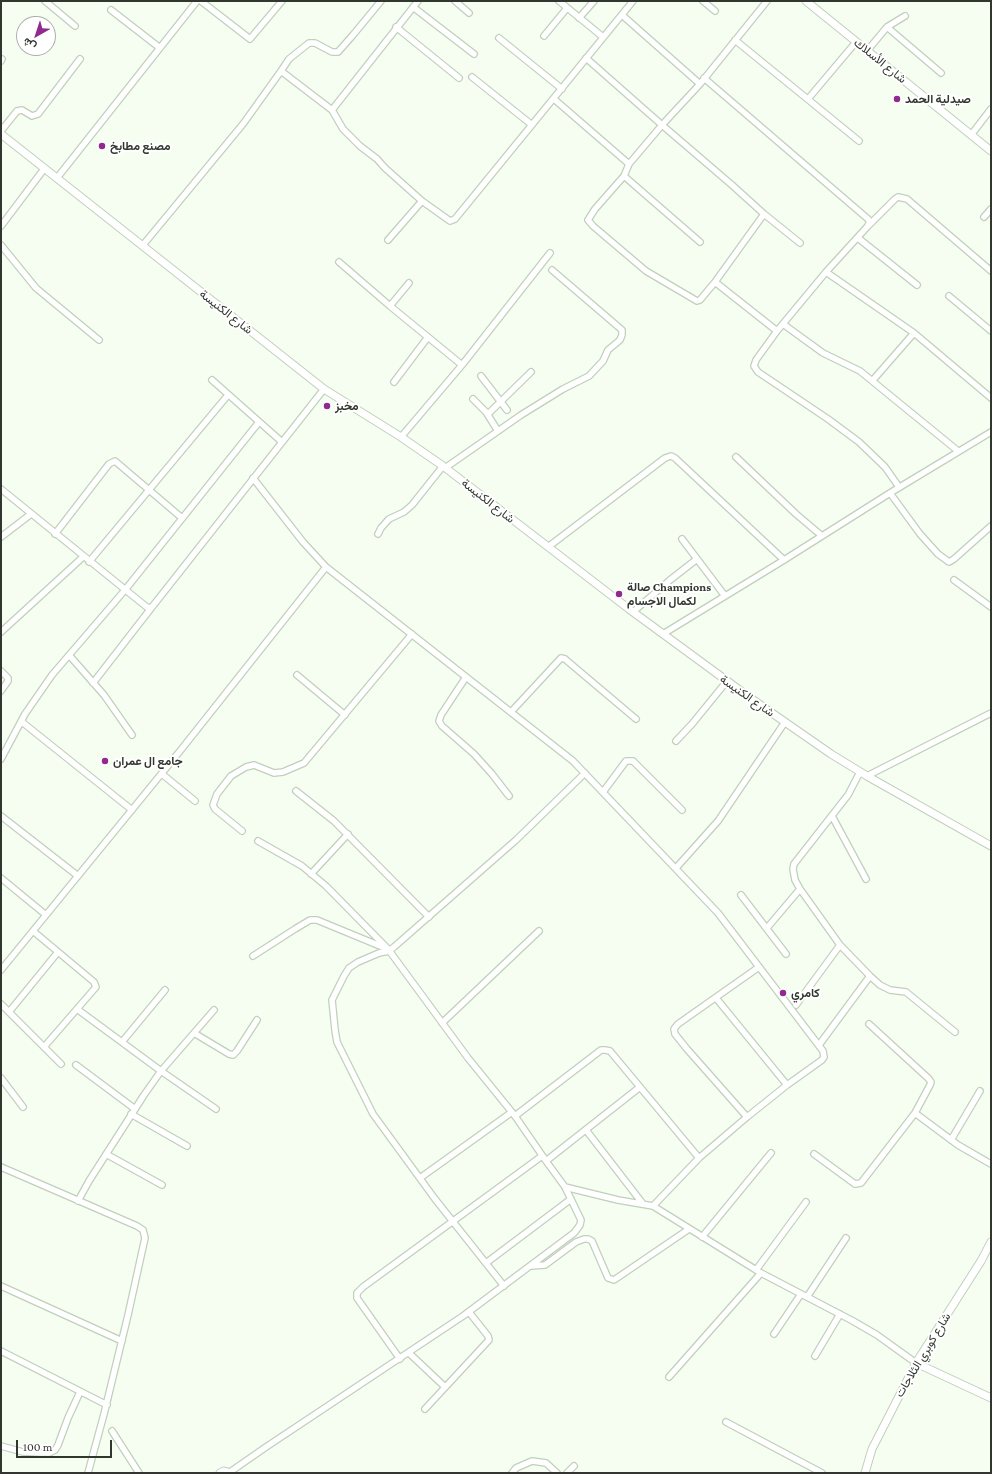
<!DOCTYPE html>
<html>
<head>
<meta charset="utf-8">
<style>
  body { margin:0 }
  #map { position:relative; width:992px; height:1474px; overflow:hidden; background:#f5fef1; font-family:"Crimson Pro",Vazirmatn,serif }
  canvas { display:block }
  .frame { position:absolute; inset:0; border:2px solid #31372e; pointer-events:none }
  .north { position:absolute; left:16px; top:16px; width:40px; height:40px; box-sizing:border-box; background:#fff; border:1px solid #adafab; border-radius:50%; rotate:219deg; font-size:11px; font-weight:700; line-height:16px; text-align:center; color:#31372e }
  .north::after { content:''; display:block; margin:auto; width:14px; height:18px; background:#912a8f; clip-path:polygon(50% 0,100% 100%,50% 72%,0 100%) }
  .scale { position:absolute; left:16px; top:1440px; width:96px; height:18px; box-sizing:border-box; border:2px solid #31372e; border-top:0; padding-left:5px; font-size:12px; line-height:14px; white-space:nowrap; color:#31372e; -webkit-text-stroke:3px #fff; paint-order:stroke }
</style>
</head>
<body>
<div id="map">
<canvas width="992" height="1474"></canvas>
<div class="frame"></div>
<div class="north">ش</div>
<div class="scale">100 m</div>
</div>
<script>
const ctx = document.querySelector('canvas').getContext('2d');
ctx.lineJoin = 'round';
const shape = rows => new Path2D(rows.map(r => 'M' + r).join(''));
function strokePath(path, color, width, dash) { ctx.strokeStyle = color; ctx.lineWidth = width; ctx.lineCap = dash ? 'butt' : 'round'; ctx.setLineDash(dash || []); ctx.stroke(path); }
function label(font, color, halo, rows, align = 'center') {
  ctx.font = font + ' "Crimson Pro",Vazirmatn,serif'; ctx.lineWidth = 4; ctx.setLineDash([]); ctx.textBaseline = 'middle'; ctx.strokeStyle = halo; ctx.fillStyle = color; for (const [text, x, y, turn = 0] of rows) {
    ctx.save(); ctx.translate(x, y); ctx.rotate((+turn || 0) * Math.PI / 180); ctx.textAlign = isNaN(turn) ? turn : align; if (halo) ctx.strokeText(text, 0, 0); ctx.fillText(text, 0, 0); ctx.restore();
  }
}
const minor = shape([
  [45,1,75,26],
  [201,1,250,39,282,1],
  [381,1,353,35,338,52,332,52,315,43,309,43,289,59,281,71,332,110,343,129,360,146,377,159,385,168,422,201,450,221,455,219,633,1],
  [455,1,469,13],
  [559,1,603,37],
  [703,1,715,11],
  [413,7,474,54],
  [111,10,160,48],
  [622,15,700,84],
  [579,18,594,1],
  [396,27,459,78],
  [887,27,941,73],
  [544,36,567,8],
  [499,38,562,89],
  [735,40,859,141],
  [867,51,887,27,905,16],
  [586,58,662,125,732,185,764,214,715,282,700,300,697,301,646,271,593,226,588,220,595,209,624,176,629,164,662,125,700,84,767,1],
  [1,61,2,59],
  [472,77,532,125],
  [704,78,868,219,870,222,867,227,826,272,777,331,756,360,754,366,758,372,828,419,859,442,885,467,899,487],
  [554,99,629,164],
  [808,99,856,42],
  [332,110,418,1],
  [1,131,17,111,22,110,32,116,38,114,80,59],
  [971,135,991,109],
  [624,176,700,242],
  [57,178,197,1],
  [764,214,800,243],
  [984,217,991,209],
  [1,226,44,169],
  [868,226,895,199,898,197,907,199,991,271],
  [858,238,917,285],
  [388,240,422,201],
  [1,245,36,288,99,340],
  [143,245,243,124,281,71],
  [339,262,390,306,462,365],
  [826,272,914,333,991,398],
  [715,282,777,331],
  [949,296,991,331],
  [390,306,409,283],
  [783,324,823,353,860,371,958,451],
  [481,376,507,410],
  [212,380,282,442],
  [873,380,914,333],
  [394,382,428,337],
  [473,399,486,412,498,431],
  [488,414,531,372],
  [401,437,462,365,550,253],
  [736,457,796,514,822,536],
  [445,468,521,415,563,389,589,376,603,361,608,350,620,340,622,335,622,330,552,270],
  [253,478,303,542,326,567,573,761,718,913,823,1051,824,1057,822,1060,787,1085,747,1117,699,1158,653,1206],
  [1,489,143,604,148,608,152,607,324,389],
  [890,493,920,534,938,554,949,562,954,559,991,526],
  [55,534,109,464,115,461,182,518],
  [378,534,381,528,389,519,404,512,412,505,443,466],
  [1,537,31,514],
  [682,539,725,596],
  [548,547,665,458,671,456,675,458,784,560],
  [89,562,228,395],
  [954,580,991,607],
  [633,612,670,580,697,559],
  [1,632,83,557],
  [663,634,784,560,890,493,991,432],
  [69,655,104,695,132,735],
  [1,671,8,678,8,681,1,691],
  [297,675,345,715],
  [466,677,441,715,439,721,442,726,474,754,492,774,509,796],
  [93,683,152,607],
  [511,712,561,658,565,659,572,665,636,719],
  [22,722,132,810],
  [676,741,692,724,727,681],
  [1,759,25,714,52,675,125,590,259,422],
  [860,772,848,795,794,864,793,869,795,880,800,889,840,945,870,976,880,985,890,990,906,992,955,1032],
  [162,774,195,801],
  [867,776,991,713],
  [296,791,334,821,429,917],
  [603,792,626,761,633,761,682,810],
  [1,816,78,876],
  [832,816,866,879],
  [242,831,215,809,213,805,217,794,231,776,246,767,254,765,274,773,283,772,304,763,412,634],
  [676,868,718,821,785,722],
  [311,874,348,834],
  [1,878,46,915],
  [741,895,786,954],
  [767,928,800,889],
  [33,931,94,982,96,987,44,1047],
  [253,956,295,929,310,920,317,920,385,948],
  [1,970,180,751,326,567],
  [716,998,787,1085],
  [1,1004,61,1064],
  [796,1005,840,945],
  [77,1009,161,1071,216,1109],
  [9,1012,58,952],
  [442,1023,539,931],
  [194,1033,229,1054,233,1055,237,1051,257,1020],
  [122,1042,165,990],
  [819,1045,870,976],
  [76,1065,135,1109],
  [1,1078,23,1107],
  [915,1113,958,1145,991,1164],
  [131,1114,187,1146],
  [515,1116,601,1050,605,1050,610,1051,699,1158],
  [747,1117,687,1049,675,1034,674,1029,678,1024,759,967],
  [586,1130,643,1204],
  [951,1140,980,1091],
  [106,1154,162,1185],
  [814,1154,855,1184,861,1183,915,1113,930,1085,931,1082,928,1078,869,1024],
  [546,1161,640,1087],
  [1,1167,137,1226,143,1230,145,1238,128,1315,104,1414,88,1473],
  [420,1178,512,1112],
  [565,1187,618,1200,653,1206,761,1273,853,1321,877,1335,916,1363],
  [78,1201,89,1181,144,1095,161,1071,214,1010],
  [702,1237,771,1153],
  [486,1263,571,1199],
  [531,1266,545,1265,576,1242,584,1239,588,1239,592,1241,608,1278,614,1280,689,1229],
  [756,1270,806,1202],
  [1,1286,122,1341],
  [504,1286,435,1199,373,1114,337,1042,335,1030,332,1000,344,976,349,968,358,962,379,953,389,951,394,947,516,840,585,773],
  [807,1297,846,1238],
  [774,1334,801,1294],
  [1,1351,107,1405],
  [409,1353,445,1387],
  [815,1356,840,1314],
  [400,1359,357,1298,357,1293,363,1287,542,1156],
  [669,1377,761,1273],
  [425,1409,489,1340,488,1336,469,1312],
  [726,1422,822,1473],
  [112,1431,139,1473],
  [1,1446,23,1452,41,1453,49,1453,55,1450,58,1445,68,1418,80,1392],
  [230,1472,266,1447,463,1316,574,1233,580,1225,581,1220,565,1187,546,1161,515,1116,468,1058,388,949,326,886,302,866,258,841],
  [512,1473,516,1468,532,1461,546,1463,557,1473],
  [567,1473,574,1466]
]);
const tertiary = shape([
  [806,1,991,151],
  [916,1363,991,1398],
  [220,1473,224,1471,231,1473]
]);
const secondary = shape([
  [1,134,324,389,401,437,443,466,629,609,749,697,831,754,867,776,991,846],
  [865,1473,872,1449,916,1363,981,1261,991,1242]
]);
strokePath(minor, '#c0d0bb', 8);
strokePath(tertiary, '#c0d0bb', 9);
strokePath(secondary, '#c0d0bb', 9);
strokePath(minor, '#fff', 5.5);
strokePath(tertiary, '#fff', 7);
strokePath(secondary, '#fff', 7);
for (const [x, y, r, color] of [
  [897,99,4,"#912a8f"],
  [102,146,4,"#912a8f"],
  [327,406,4,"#912a8f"],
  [619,594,4,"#912a8f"],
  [105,761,4,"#912a8f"],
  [783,993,4,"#912a8f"]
]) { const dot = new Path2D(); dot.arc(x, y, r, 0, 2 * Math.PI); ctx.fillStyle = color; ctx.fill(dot); strokePath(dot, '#fff', 1.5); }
label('12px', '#31372e', '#fff', [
  ["شارع الأسلاك",880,61,39],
  ["شارع الكنيسة",226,312,38],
  ["شارع الكنيسة",488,501,38],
  ["شارع الكنيسة",747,696,35],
  ["شارع كوبري الثلاجات",923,1355,-59]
]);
label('bold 12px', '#31372e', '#fff', [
  ["صيدلية الحمد",905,99],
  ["مصنع مطابخ",110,146],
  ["مخبز",335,406],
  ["صالة Champions",627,587],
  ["لكمال الاجسام",627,601],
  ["جامع ال عمران",113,761],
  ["كامري",791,993]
], 'left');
</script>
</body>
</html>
